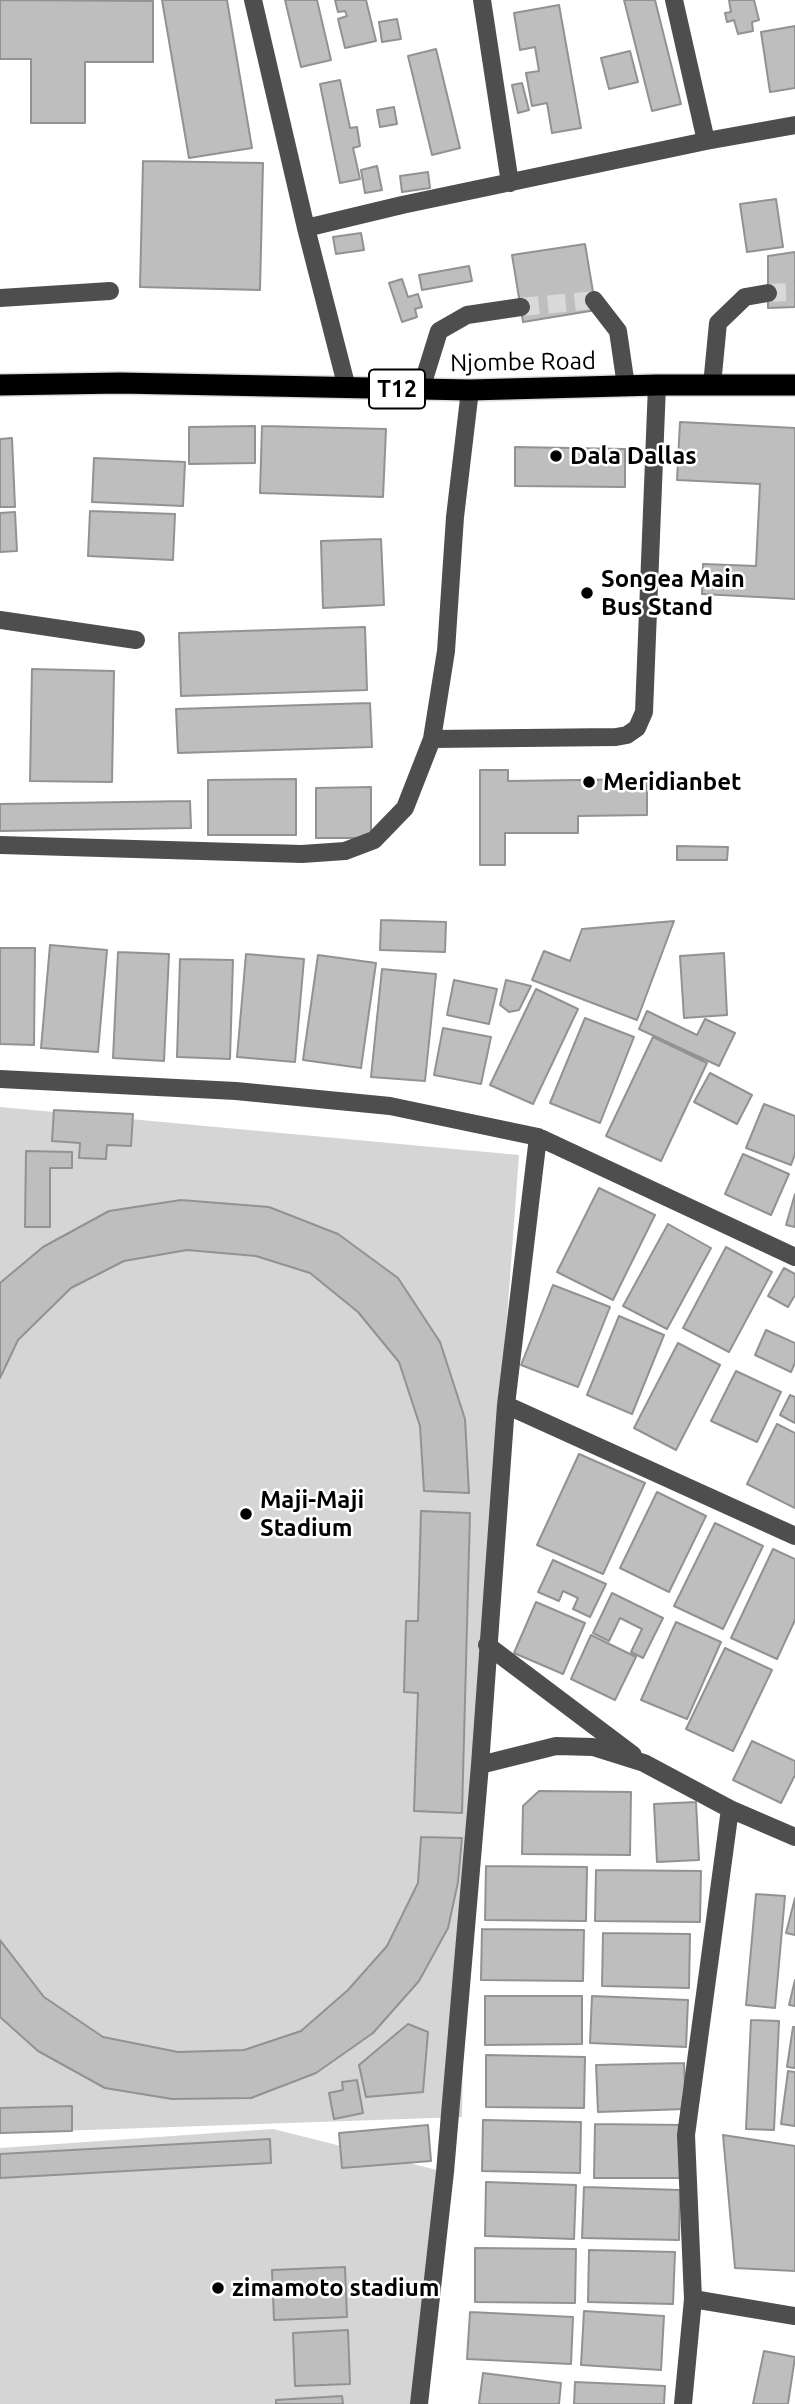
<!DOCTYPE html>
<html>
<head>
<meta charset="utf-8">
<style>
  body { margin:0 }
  canvas { display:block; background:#fff }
</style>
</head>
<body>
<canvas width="795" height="2404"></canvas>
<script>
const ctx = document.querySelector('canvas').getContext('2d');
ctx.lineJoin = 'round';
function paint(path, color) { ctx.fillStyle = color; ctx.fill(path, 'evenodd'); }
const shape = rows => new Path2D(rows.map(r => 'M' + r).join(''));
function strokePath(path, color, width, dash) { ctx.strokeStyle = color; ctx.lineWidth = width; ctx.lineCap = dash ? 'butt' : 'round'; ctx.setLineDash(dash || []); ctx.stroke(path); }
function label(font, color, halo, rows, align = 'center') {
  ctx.font = font + ' Ubuntu,sans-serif'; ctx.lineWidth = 5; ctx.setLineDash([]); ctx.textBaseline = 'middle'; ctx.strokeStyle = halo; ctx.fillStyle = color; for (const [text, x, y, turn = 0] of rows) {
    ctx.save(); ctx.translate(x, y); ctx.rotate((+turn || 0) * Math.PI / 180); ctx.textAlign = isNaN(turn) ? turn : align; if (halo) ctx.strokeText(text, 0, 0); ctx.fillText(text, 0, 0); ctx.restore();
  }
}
paint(shape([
  [0,1107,519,1155,466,1873,462,2117,0,2133],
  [273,2129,445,2172,427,2404,0,2404,0,2148]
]), '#d5d5d5');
const building = shape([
  [0,0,153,1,153,62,85,62,85,123,31,123,31,59,0,59,0,0],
  [162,0,227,0,252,148,189,158,162,0],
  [285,0,317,0,331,60,301,67,285,0],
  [335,0,366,0,376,41,345,48,338,19,347,16,345,11,338,12,335,0],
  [624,0,655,0,681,104,652,111,624,0],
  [729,0,754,0,759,20,752,22,753,31,738,34,734,20,727,22,725,13,731,12,729,0],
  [559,5,581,128,552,133,547,103,532,106,526,73,539,71,535,47,520,50,514,13,559,5],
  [397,19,401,39,382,42,379,22,397,19],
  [795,26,795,88,770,92,761,32,795,26],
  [436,49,460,148,432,155,408,56,436,49],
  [630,51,638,82,609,89,601,58,630,51],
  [340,80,350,128,357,127,360,146,353,148,360,179,340,183,320,84,340,80],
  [522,83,529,110,518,113,512,85,522,83],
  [394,107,397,124,380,127,377,110,394,107],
  [143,161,263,163,260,290,140,287,143,161],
  [377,166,382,190,365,193,361,170,377,166],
  [428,172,430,188,402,192,400,176,428,172],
  [776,199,783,247,747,252,740,204,776,199],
  [361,233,364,250,336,254,333,237,361,233],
  [585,244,596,310,523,322,512,255,585,244],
  [795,252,795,307,768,308,768,256,795,252],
  [469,266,472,281,422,290,419,275,469,266],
  [402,279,408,297,418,294,422,307,415,309,417,317,402,322,389,283,402,279],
  [680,422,795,428,795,599,702,594,703,564,756,566,760,484,677,480,680,422],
  [255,426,255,463,189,464,189,427,255,426],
  [262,426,386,429,383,497,260,493,262,426],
  [12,438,15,507,0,507,0,439,12,438],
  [515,447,625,449,625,487,515,486,515,447],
  [94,458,185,462,183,506,92,502,94,458],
  [90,511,175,514,173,560,88,556,90,511],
  [15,512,17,551,0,552,0,513,15,512],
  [381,539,384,605,323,608,321,541,381,539],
  [365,627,367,690,181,696,179,633,365,627],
  [32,669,114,671,112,782,30,781,32,669],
  [370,703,372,747,178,753,176,709,370,703],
  [480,770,508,770,508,781,647,779,647,815,578,816,578,833,505,833,505,865,480,865,480,770],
  [296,779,296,835,208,835,208,780,296,779],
  [371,787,371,838,316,838,316,788,371,787],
  [190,801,191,828,0,831,0,804,190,801],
  [677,846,728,847,727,860,677,860,677,846],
  [381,920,446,922,445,952,380,950,381,920],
  [674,921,637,1020,532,980,544,951,570,961,582,929,674,921],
  [50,945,107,950,98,1052,41,1048,50,945],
  [0,948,35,948,34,1045,0,1044,0,948],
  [118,952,169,954,164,1061,113,1058,118,952],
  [724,953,727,1015,684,1018,680,956,724,953],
  [246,954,304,959,295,1062,237,1057,246,954],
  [318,955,376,963,361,1068,303,1060,318,955],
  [180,959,233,960,230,1059,177,1057,180,959],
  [382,969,436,974,425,1081,371,1077,382,969],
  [454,980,497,989,489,1024,447,1015,454,980],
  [506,980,531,986,519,1010,509,1012,500,1005,506,980],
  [536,989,578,1009,533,1104,490,1085,536,989],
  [647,1011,697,1035,705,1019,735,1033,719,1066,639,1029,647,1011],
  [585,1018,634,1037,600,1123,550,1103,585,1018],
  [443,1028,491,1037,481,1084,434,1075,443,1028],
  [653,1037,707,1063,661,1161,606,1136,653,1037],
  [710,1073,752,1095,737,1124,694,1102,710,1073],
  [764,1104,795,1116,795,1154,791,1165,746,1148,764,1104],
  [54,1110,133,1114,131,1146,107,1145,106,1159,79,1158,80,1143,52,1141,54,1110],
  [26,1151,72,1152,72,1168,50,1168,50,1227,25,1227,26,1151],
  [743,1154,789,1174,771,1215,725,1194,743,1154],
  [599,1188,655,1215,613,1300,557,1272,599,1188],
  [795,1194,795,1227,786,1225,795,1194],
  [181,1200,269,1207,338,1234,398,1278,440,1342,465,1419,469,1493,424,1491,420,1426,399,1362,358,1312,310,1273,256,1256,187,1250,124,1261,71,1288,18,1340,0,1378,0,1283,43,1247,109,1211,181,1200],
  [668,1224,711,1248,667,1329,623,1306,668,1224],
  [726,1247,772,1272,729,1352,683,1328,726,1247],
  [784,1268,795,1274,795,1295,788,1307,768,1296,784,1268],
  [553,1285,610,1307,578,1387,521,1365,553,1285],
  [619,1316,664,1335,632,1414,587,1395,619,1316],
  [766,1330,795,1343,795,1363,791,1372,755,1355,766,1330],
  [678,1343,720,1365,676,1450,634,1428,678,1343],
  [736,1371,781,1392,757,1442,711,1421,736,1371],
  [790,1395,795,1397,795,1423,780,1415,790,1395],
  [777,1424,795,1433,795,1508,747,1484,777,1424],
  [579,1454,645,1483,603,1574,537,1545,579,1454],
  [657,1492,706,1516,669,1592,620,1568,657,1492],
  [421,1511,470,1513,462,1813,414,1811,418,1693,404,1692,406,1621,418,1621,421,1511],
  [715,1523,763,1546,723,1629,674,1606,715,1523],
  [773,1549,795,1559,795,1620,777,1659,731,1638,773,1549],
  [553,1560,606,1584,590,1617,573,1609,578,1598,563,1591,559,1601,538,1592,553,1560],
  [612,1593,663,1618,643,1658,631,1652,642,1629,620,1618,609,1641,593,1633,612,1593],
  [536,1602,585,1623,563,1674,514,1653,536,1602],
  [676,1622,721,1642,687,1719,641,1700,676,1622],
  [591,1635,636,1657,615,1700,571,1679,591,1635],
  [725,1648,772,1670,733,1751,686,1729,725,1648],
  [752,1741,795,1761,795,1775,781,1803,733,1780,752,1741],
  [539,1791,631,1792,630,1855,522,1854,523,1806,539,1791],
  [696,1802,699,1860,657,1862,654,1804,696,1802],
  [421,1837,462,1838,458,1882,448,1928,419,1981,373,2033,316,2073,251,2098,172,2099,105,2088,38,2051,0,2017,0,1940,44,1997,103,2037,178,2052,244,2050,301,2031,348,1990,387,1946,418,1883,421,1837],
  [486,1866,587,1867,586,1921,485,1920,486,1866],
  [596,1870,701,1871,700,1922,595,1921,596,1870],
  [756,1894,785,1896,775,2008,746,2005,756,1894],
  [795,1898,795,1935,786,1933,795,1898],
  [482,1929,584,1930,583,1981,481,1980,482,1929],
  [603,1933,690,1934,689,1988,602,1986,603,1933],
  [795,1980,795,2006,789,2005,795,1980],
  [485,1996,582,1996,582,2044,485,2045,485,1996],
  [592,1996,688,2000,686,2047,590,2043,592,1996],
  [751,2020,779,2021,774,2130,746,2129,751,2020],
  [408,2024,428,2032,423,2092,366,2097,359,2065,408,2024],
  [793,2027,795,2027,795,2068,787,2067,793,2027],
  [486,2055,585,2057,584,2108,486,2107,486,2055],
  [684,2063,686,2109,598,2112,596,2065,684,2063],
  [788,2071,795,2072,795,2126,781,2124,788,2071],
  [357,2080,363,2113,334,2119,329,2093,343,2090,342,2082,357,2080],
  [72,2106,72,2131,0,2133,0,2108,72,2106],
  [483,2120,581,2122,580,2173,482,2171,483,2120],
  [595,2124,682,2125,682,2178,594,2178,595,2124],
  [428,2125,431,2161,342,2168,339,2133,428,2125],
  [723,2135,795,2146,795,2271,735,2268,723,2135],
  [270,2139,271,2163,0,2178,0,2154,270,2139],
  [486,2182,576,2185,574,2239,485,2236,486,2182],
  [584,2187,680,2190,679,2240,582,2238,584,2187],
  [475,2248,576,2249,575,2303,475,2302,475,2248],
  [589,2250,675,2252,673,2304,588,2302,589,2250],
  [345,2267,347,2317,274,2320,272,2270,345,2267],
  [584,2311,664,2316,661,2370,581,2365,584,2311],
  [470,2312,573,2317,571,2364,467,2359,470,2312],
  [348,2330,350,2384,295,2386,293,2333,348,2330],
  [764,2351,795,2357,788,2404,753,2404,764,2351],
  [483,2373,561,2383,559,2404,479,2404,483,2373],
  [575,2382,665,2386,664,2404,574,2404,575,2382],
  [342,2396,343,2404,276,2404,276,2400,342,2396]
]);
paint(building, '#bebebe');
strokePath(building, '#929292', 2);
strokePath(shape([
  [768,293,795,292],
  [521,307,594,300]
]), '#d9d9d9', 18, [18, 9]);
const highway = shape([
  [0,385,120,383,470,390,657,385,795,385]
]);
strokePath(highway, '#dbdbdb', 24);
strokePath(shape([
  [253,0,306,228,347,388],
  [482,0,510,183],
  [674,0,706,141],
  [306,228,402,205,706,141,795,125],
  [0,298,110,291],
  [594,300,618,331,626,386],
  [712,385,718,323,745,297,768,293],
  [421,389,439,331,467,315,521,307],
  [0,620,136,640],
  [432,739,616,737,627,735,637,728,644,712,657,385],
  [0,845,302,854,345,851,374,840,405,808,432,739,446,651,455,517,470,390],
  [0,1079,236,1091,390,1106,538,1137,795,1257],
  [506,1405,795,1536],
  [487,1645,633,1755],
  [480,1765,556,1746,593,1747,644,1763,730,1809,795,1837],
  [693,2299,795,2316],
  [419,2404,445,2172,480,1765,506,1405,538,1137],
  [683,2404,693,2299,686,2135,730,1809]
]), '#4e4e4e', 18);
strokePath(highway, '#000', 21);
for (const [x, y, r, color] of [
  [556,456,7,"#000"],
  [587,593,7,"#000"],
  [589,782,7,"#000"],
  [246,1514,7,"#000"],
  [218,2288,7,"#000"]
]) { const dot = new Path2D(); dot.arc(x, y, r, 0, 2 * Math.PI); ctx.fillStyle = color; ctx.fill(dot); strokePath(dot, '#fff', 2.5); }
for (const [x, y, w] of [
  [397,389,56]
]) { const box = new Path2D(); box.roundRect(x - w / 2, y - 19.5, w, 39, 5); ctx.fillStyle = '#fff'; ctx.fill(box); strokePath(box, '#000', 2); }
label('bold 23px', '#000', null, [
  ["T12",397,389]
]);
label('24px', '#000', '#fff', [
  ["Njombe Road",523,362,-1]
]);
label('bold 24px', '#000', '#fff', [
  ["Dala Dallas",570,456],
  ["Songea Main",601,579],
  ["Bus Stand",601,607],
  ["Meridianbet",603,782],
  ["Maji-Maji",260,1500],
  ["Stadium",260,1528],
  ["zimamoto stadium",232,2288]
], 'left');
</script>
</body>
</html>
